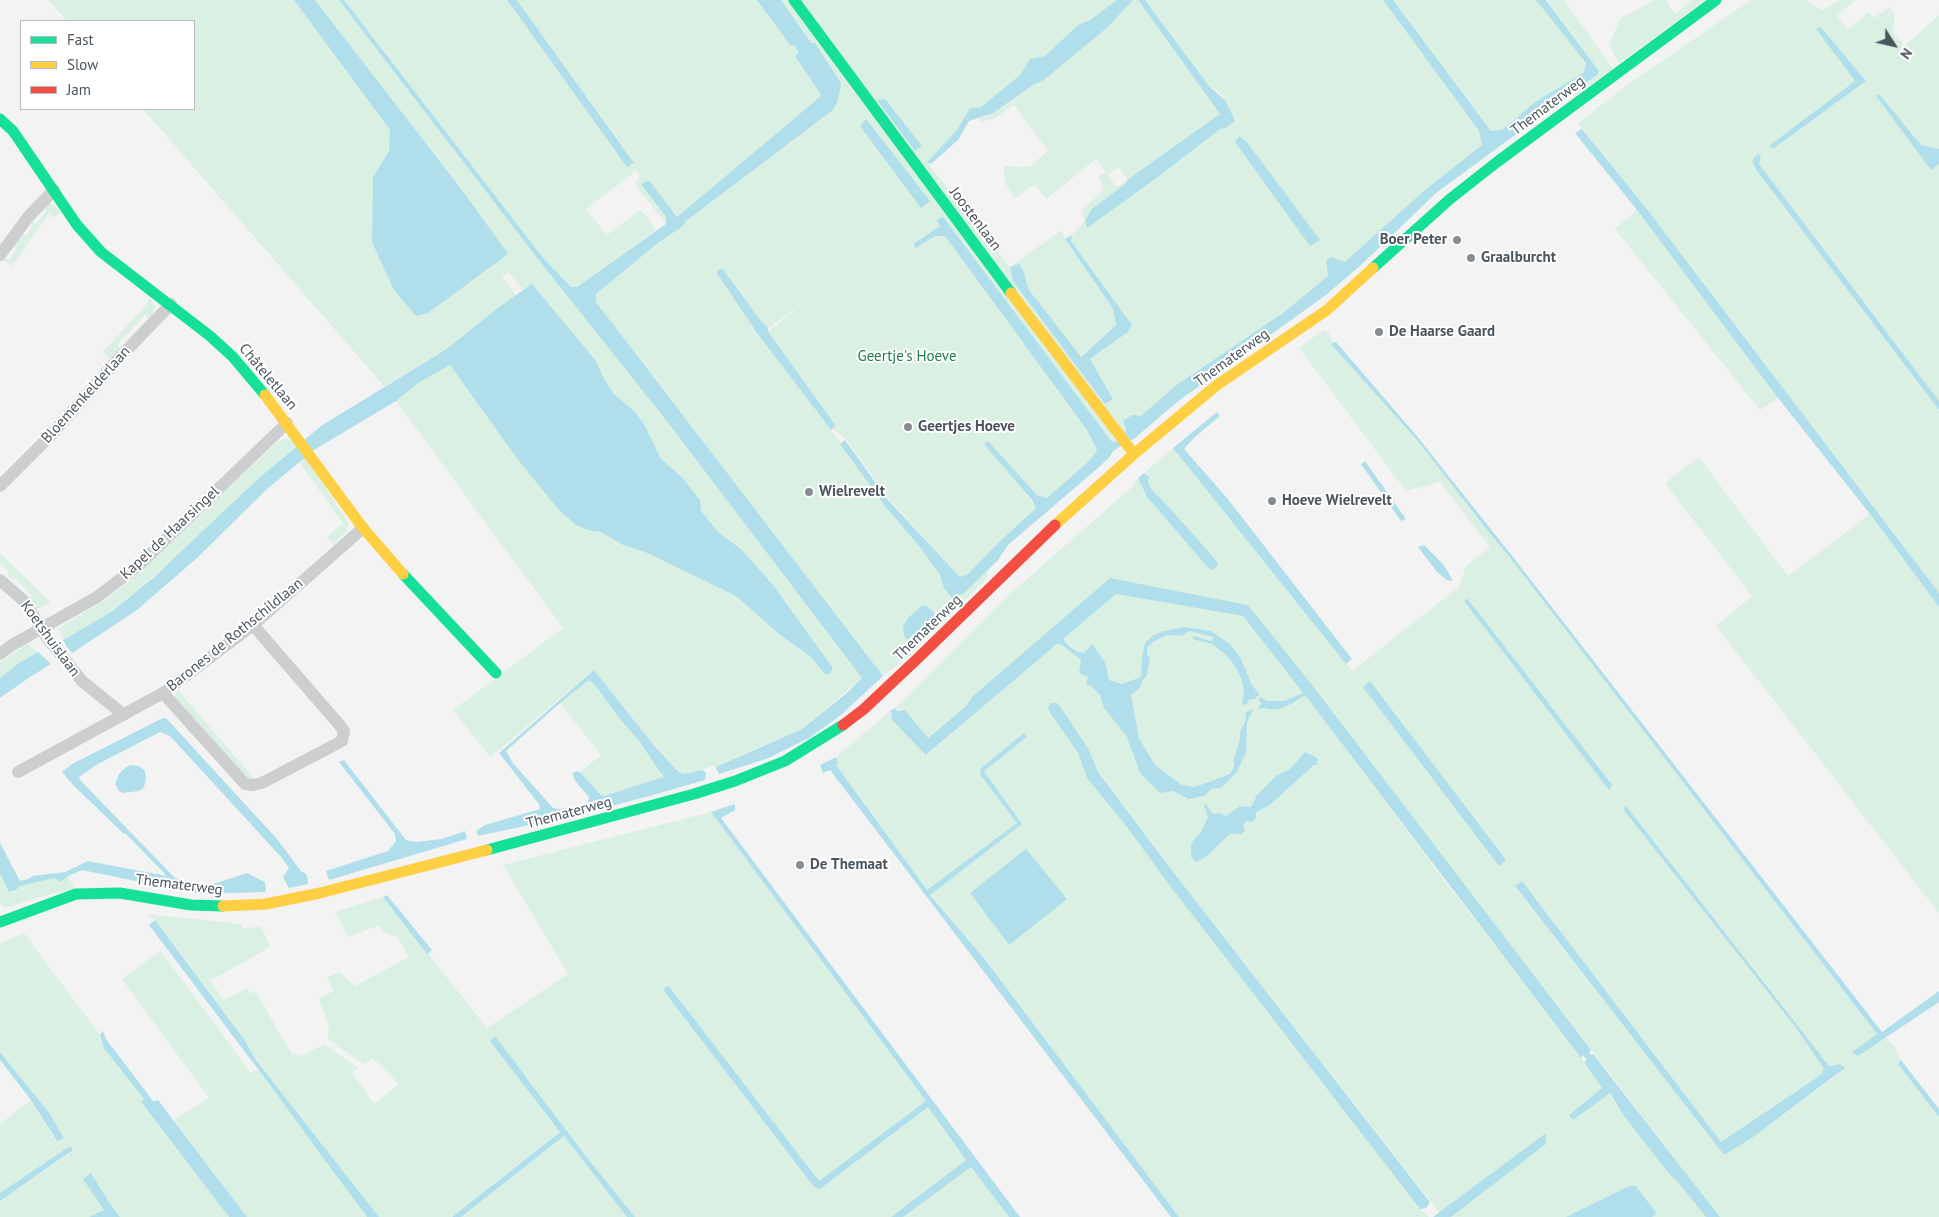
<!DOCTYPE html>
<html>
<head>
<meta charset="utf-8">
<style>
  body { margin:0 }
  #map { position:relative; width:1939px; height:1217px; overflow:hidden; background:#f3f3f3; font-family:"PT Sans",sans-serif }
  canvas { display:block }
  .legend { position:absolute; left:20px; top:20px; width:175px; height:90px; box-sizing:border-box; background:#fff; border:1px solid #b7bbbf; margin:0; padding:6px 9px; list-style:none; font-size:15px; color:#4a555e }
  .legend li { display:flex; align-items:center; gap:10px; height:25px }
  .legend b { width:25px; border:1px solid #b7bbbf }
  .north { position:absolute; left:1869px; top:20px; width:50px; height:50px; -webkit-text-stroke:4px #fff; paint-order:stroke; rotate:125deg; font-size:14px; font-weight:700; line-height:20px; text-align:center; color:#4a555e }
  .north::after { content:''; display:block; margin:auto; width:18px; height:22px; background:#4a555e; clip-path:polygon(50% 0,100% 100%,50% 72%,0 100%) }
</style>
</head>
<body>
<div id="map">
<canvas width="1939" height="1217"></canvas>
<ul class="legend">
<li><b style="height:6px;background:#16e098"></b>Fast</li>
<li><b style="height:6px;background:#ffcf43"></b>Slow</li>
<li><b style="height:6px;background:#f24e42"></b>Jam</li>
</ul>
<div class="north">N</div>
</div>
<script>
const ctx = document.querySelector('canvas').getContext('2d');
ctx.lineJoin = 'round';
function paint(path, color) { ctx.fillStyle = color; ctx.fill(path, 'evenodd'); }
const shape = rows => new Path2D(rows.map(r => 'M' + r).join(''));
function strokePath(path, color, width, dash) { ctx.strokeStyle = color; ctx.lineWidth = width; ctx.lineCap = dash ? 'butt' : 'round'; ctx.setLineDash(dash || []); ctx.stroke(path); }
function label(font, color, halo, rows, align = 'center') {
  ctx.font = font + ' "PT Sans",sans-serif'; ctx.lineWidth = 4; ctx.setLineDash([]); ctx.textBaseline = 'middle'; ctx.strokeStyle = halo; ctx.fillStyle = color; for (const [text, x, y, turn = 0] of rows) {
    ctx.save(); ctx.translate(x, y); ctx.rotate((+turn || 0) * Math.PI / 180); ctx.textAlign = isNaN(turn) ? turn : align; if (halo) ctx.strokeText(text, 0, 0); ctx.fillText(text, 0, 0); ctx.restore();
  }
}
paint(shape([
  [48,0,294,0,390,130,389,151,373,177,428,313,507,254,462,190,315,0,339,0,534,254,669,424,862,678,802,729,752,750,718,766,716,768,713,765,702,770,683,774,680,772,656,748,594,670,490,757,453,710,563,628,396,401,418,383,450,365,518,460,532,476,591,531,601,532,623,545,645,552,736,596,779,634,810,656,825,674,833,668,773,585,719,533,701,511,700,500,682,477,661,459,644,424,635,412,614,394,604,379,596,361,532,285,524,291,508,272,502,277,517,296,499,307,448,348,384,386,143,109,194,109,194,21,67,21],
  [344,0,507,0,561,75,634,162,517,0,757,0,790,45,794,46,799,53,796,56,819,90,821,96,677,217,649,180,641,184,666,217,666,224,638,188,635,183,640,176,636,171,586,209,607,235,640,210,649,219,656,230,577,287,570,287,544,259],
  [781,0,1117,0,1090,20,1078,25,1045,56,1030,59,1020,75,981,107,970,108,957,130,927,162,1010,267,1062,230,1065,239,1113,310,1116,325,1080,357,1029,290,1023,270,1011,267,1105,404,1113,399,1090,359,1128,332,1132,325,1071,241,1072,235,1085,221,1081,211,1103,191,1098,174,1107,173,1096,159,1046,199,1035,184,1014,199,1005,182,1003,166,1029,167,1048,151,1014,105,995,118,980,122,979,119,993,113,1033,85,1044,80,1108,27,1133,0,1138,0,1220,114,1127,180,1119,167,1108,174,1116,187,1127,180,1125,184,1092,209,1220,129,1226,128,1225,100,1219,92,1209,86,1145,0,1383,0,1479,131,1482,145,1426,189,1345,262,1331,257,1328,276,1283,313,1175,386,1141,416,1123,421,1126,429,1125,435,1117,442,1111,442,944,218,941,217,938,220,940,226,913,244,916,248,935,236,945,236,1087,430,1097,450,1090,460,1047,498,1037,495,988,441,1036,508,999,542,968,574,960,577,889,499,846,439,832,428,765,334,814,295,768,329,716,272,757,333,831,430,885,506,920,546,940,575,944,588,964,593,988,569,987,578,908,657,883,676,596,302,596,294,659,242,682,227,686,221,833,110,811,44],
  [1393,0,1536,0,1586,63,1584,72,1535,102,1502,130,1491,131],
  [1547,0,1564,0,1613,69,1571,98,1597,75,1599,71],
  [1655,0,1667,0,1671,9,1676,13,1692,0,1706,0,1619,63,1609,45,1621,18],
  [1751,0,1805,0,1822,10,1839,0,1856,0,1836,16,1848,29,1869,12,1874,18,1889,7,1895,14,1893,33,1905,46,1939,15,1939,149,1921,145,1879,95,1876,96,1931,170,1939,164,1939,401,1759,164,1761,157,1758,153,1752,161,1757,171,1939,410,1939,593,1643,204,1578,123,1630,83],
  [1821,27,1866,81,1773,149,1771,145,1855,81,1817,30],
  [48,203,52,204,61,212,53,218,49,213,12,266,4,260,5,258,9,260,17,249,13,247,22,233,26,236,33,225,29,222,31,220,36,224,46,212,41,207],
  [1637,210,1778,398,1760,410,1615,229],
  [150,298,155,307,152,315,149,319,145,315,117,345,120,349,110,359,103,352,146,305],
  [1323,330,1328,332,1333,343,1332,344,1417,440,1491,535,1508,555,1877,1034,1853,1052,1858,1056,1885,1036,1894,1046,1901,1060,1898,1064,1939,1117,1939,1217,1720,1217,1248,605,1110,578,972,697,966,706,927,738,905,710,897,711,895,708,1004,599,1131,488,1138,478,1147,497,1210,570,1214,569,1216,560,1168,506,1152,490,1148,483,1149,477,1144,473,1173,448,1352,671,1459,587,1466,566,1490,547,1440,482,1406,491,1299,348],
  [1467,598,1609,789,1464,601],
  [1522,881,1721,1142,1822,1074,1824,1069,1794,1025,1829,1066,1840,1064,1839,1074,1752,1138,1724,1155,1515,887],
  [284,439,289,439,297,445,260,477,175,558,111,612,63,640,59,628,108,598,141,571,275,444],
  [305,457,348,522,347,531,333,544,327,537,343,523,299,462],
  [1699,457,1788,576,1870,514,1939,607,1939,913,1716,626,1752,596,1665,483],
  [0,553,51,603,37,609,29,599,32,596,14,577,11,579,7,575,9,572,0,564],
  [1116,594,1243,616,1303,693,1284,701,1268,701,1261,703,1262,708,1279,710,1291,704,1305,694,1457,897,1572,1045,1602,1088,1570,1114,1573,1120,1609,1093,1624,1116,1669,1174,1676,1180,1706,1217,1652,1217,1657,1214,1636,1186,1629,1186,1566,1217,1451,1217,1546,1144,1441,1213,1439,1212,1167,864,1098,772,1089,750,1051,714,1078,753,1087,778,1127,827,1167,882,1420,1209,1429,1217,1179,1217,987,962,930,894,1022,824,984,771,1026,738,1024,734,980,769,981,776,1017,823,927,890,836,765,838,762,836,757,890,711,892,715,892,719,927,755,1057,644,1061,644,1081,660,1081,668,1088,677,1091,686,1100,695,1104,708,1127,737,1140,773,1160,793,1173,791,1189,800,1205,796,1211,789,1221,788,1246,753,1247,723,1252,710,1245,713,1246,719,1240,732,1240,739,1234,758,1234,767,1230,774,1195,787,1182,785,1155,765,1139,738,1131,695,1140,688,1141,683,1147,675,1149,668,1147,647,1153,642,1167,635,1182,636,1189,631,1209,634,1214,637,1212,641,1194,636,1193,639,1212,644,1226,655,1234,665,1241,678,1244,690,1243,705,1256,691,1230,644,1210,631,1184,627,1164,631,1145,643,1142,657,1141,677,1122,684,1109,680,1105,662,1092,644,1084,653,1078,652,1063,639],
  [1305,752,1318,765,1314,765,1271,804,1247,821,1243,825,1245,827,1230,834,1207,856,1194,839,1201,832,1208,817,1204,806,1205,804,1213,814,1220,813,1226,816,1240,806,1251,807,1257,795,1277,775,1289,770],
  [27,644,38,652,19,663,0,678,0,663],
  [589,680,595,685,619,718,639,741,660,772,663,774,663,777,605,796,601,795,580,772,601,755,560,703],
  [178,690,251,775,252,778,245,778,174,697],
  [711,812,926,1101,819,1182,668,985,663,990,814,1187,820,1189,928,1107,966,1160,891,1217,635,1217,585,1155,524,1073,491,1041,560,1131,452,1217,379,1217,258,1062,246,1042,175,946,155,920,147,914,241,924,243,929,261,926,270,947,210,981,224,1000,247,988,251,994,255,991,292,1054,302,1056,324,1044,358,1068,352,1073,374,1104,399,1084,373,1058,363,1064,328,1039,329,1028,319,998,334,991,327,977,340,972,355,986,409,957,397,937,381,931,380,925,348,937,335,912,383,897,487,1028,568,974,503,865],
  [0,873,9,892,16,890,20,886,54,877,61,882,68,876,75,890,55,893,4,908,0,904],
  [24,933,100,1035,104,1048,145,1099,141,1103,229,1217,120,1217,109,1202,103,1207,104,1210,89,1217,0,1217,0,1201,69,1154,70,1146,0,1194,0,1124,31,1100,56,1141,64,1138,50,1114,0,1052,0,944],
  [161,951,250,1072,259,1071,270,1085,367,1217,247,1217,174,1120,209,1098,122,979],
  [564,1136,627,1217,461,1217],
  [971,1167,1009,1217,903,1217,967,1168]
]), '#d9f0e2');
paint(shape([
  [294,0,315,0,462,190,508,254,428,313,416,316,394,290,372,242,373,177,389,151,390,130],
  [339,0,344,0,544,259,571,287,577,287,666,224,666,217,641,184,649,180,677,217,821,96,818,90,795,56,799,53,795,46,790,45,757,0,781,0,811,43,815,43,841,83,838,100,833,110,686,221,682,227,659,242,596,294,596,302,883,676,841,715,809,738,766,759,719,774,716,768,718,766,802,729,848,692,862,678,669,424,534,254],
  [507,0,517,0,634,163,627,167],
  [1117,0,1133,0,1108,27,1044,80,1033,85,993,113,969,121,958,140,931,164,927,162,957,130,970,108,981,107,1020,75,1030,59,1045,56,1078,25,1090,20],
  [1138,0,1145,0,1209,86,1225,100,1235,121,1226,128,1220,129,1159,176,1087,228,1085,221,1092,209,1125,184,1127,180,1220,114],
  [1383,0,1393,0,1491,131,1502,130,1535,102,1584,72,1586,63,1536,0,1546,0,1599,71,1597,75,1436,193,1361,265,1326,295,1177,402,1134,439,1128,441,1113,451,1109,458,1091,474,1008,545,998,560,964,593,953,599,944,588,940,575,920,547,885,506,840,444,845,440,888,500,960,577,968,574,999,542,1036,508,1032,500,984,444,988,441,1037,495,1047,498,1090,460,1097,450,1087,430,945,236,935,236,916,248,913,244,940,226,937,220,941,217,944,218,1111,441,1117,442,1125,435,1126,429,1123,421,1132,415,1141,416,1175,386,1283,313,1328,276,1326,261,1331,257,1345,262,1426,189,1482,145,1479,131],
  [1821,27,1866,81,1773,149,1770,145,1855,81,1816,29],
  [1879,94,1921,145,1939,149,1939,164,1931,170,1876,96],
  [885,99,922,146,915,151,877,100],
  [866,119,930,201,921,208,860,126],
  [1582,129,1643,204,1939,593,1939,607,1870,514,1778,398,1637,210,1575,133],
  [1239,136,1246,141,1320,240,1310,246,1235,142],
  [1758,153,1761,157,1759,164,1939,401,1939,410,1757,171,1752,161],
  [1072,235,1071,241,1132,325,1128,332,1090,359,1113,399,1105,404,1013,281,1010,267,1019,264,1023,270,1029,290,1081,357,1116,325,1113,309,1065,239],
  [722,268,760,320,767,326,769,333,836,426,831,430,757,333,716,272],
  [532,284,596,361,604,379,614,394,635,412,644,424,661,459,682,477,700,500,701,511,719,533,742,550,773,585,833,668,830,674,825,674,810,656,779,634,736,596,645,552,623,545,601,532,591,531,576,525,560,511,518,460,450,365,418,383,396,401,314,450,266,490,197,558,137,610,72,653,67,647,63,640,111,612,153,578,260,477,321,426,448,348,499,307],
  [1336,342,1416,435,1509,552,1882,1032,1939,991,1939,1002,1858,1056,1852,1052,1877,1034,1508,555,1491,535,1417,440,1331,344],
  [1217,412,1220,416,1196,436,1184,449,1227,498,1352,659,1346,664,1173,448],
  [1365,461,1406,519,1401,521,1361,464],
  [1144,473,1149,477,1148,483,1152,490,1168,506,1216,560,1218,565,1214,569,1210,570,1147,497,1138,478],
  [1424,545,1444,565,1453,581,1447,580,1437,572,1418,547],
  [1110,578,1248,605,1312,685,1591,1050,1589,1052,1591,1055,1593,1054,1720,1217,1706,1217,1676,1180,1669,1174,1624,1116,1610,1093,1573,1120,1569,1115,1602,1088,1584,1062,1587,1060,1583,1055,1581,1058,1305,695,1291,704,1278,710,1262,708,1258,709,1261,703,1258,700,1260,697,1268,701,1284,701,1303,693,1243,616,1116,594,1063,639,1069,646,1078,652,1084,653,1092,644,1105,662,1109,680,1122,684,1141,677,1142,657,1145,643,1154,635,1164,631,1184,627,1211,631,1230,644,1240,657,1252,685,1259,694,1255,699,1249,699,1247,704,1242,705,1244,690,1241,678,1234,665,1226,655,1212,644,1192,639,1194,636,1211,641,1214,637,1189,631,1182,636,1167,635,1153,642,1147,647,1147,654,1150,658,1147,675,1141,683,1140,688,1131,695,1139,738,1155,765,1182,785,1195,787,1230,774,1234,767,1234,758,1240,739,1240,732,1246,719,1245,713,1253,709,1247,723,1246,753,1236,773,1221,788,1211,789,1205,796,1190,799,1190,800,1173,791,1160,793,1140,773,1127,737,1104,708,1100,695,1091,686,1086,684,1088,677,1079,673,1081,660,1061,644,1057,644,926,755,891,719,892,715,890,711,895,708,897,711,905,710,928,738,966,706,972,697],
  [1467,598,1612,785,1609,790,1464,601],
  [922,606,927,606,937,616,938,623,936,627,917,644,913,644,904,636,903,626,909,617],
  [38,652,51,664,30,677,0,698,0,678,19,663],
  [594,670,656,748,679,772,684,774,702,770,706,772,705,780,653,795,600,809,588,810,563,818,478,836,476,831,485,825,540,809,539,804,499,753],
  [589,680,595,685,619,718,639,741,660,772,663,774,663,777,604,796,601,795,580,772,576,771,572,774,576,782,589,797,588,803,579,806,560,809,553,808,512,762,506,751,560,703],
  [1370,681,1506,860,1499,866,1363,687],
  [1050,703,1057,703,1066,715,1089,750,1098,772,1167,864,1430,1202,1426,1208,1420,1209,1167,882,1127,827,1087,778,1078,753,1051,714,1048,708],
  [163,718,166,718,277,839,301,871,307,875,308,884,289,888,283,877,289,868,282,858,170,736,160,732,96,765,79,777,80,780,175,878,199,884,213,884,247,873,265,882,266,890,265,892,199,894,82,870,68,876,61,882,54,878,20,886,16,890,9,892,0,873,0,843,20,881,28,879,33,876,65,872,88,861,167,876,125,833,124,834,73,785,62,772,72,764],
  [1024,733,1027,737,984,771,1022,824,930,895,987,962,1179,1217,1171,1217,830,770,823,773,820,765,836,757,838,763,836,765,927,890,1017,823,981,776,980,769],
  [1305,752,1317,758,1318,765,1314,765,1271,804,1256,813,1256,818,1252,822,1247,821,1243,825,1245,830,1242,834,1230,834,1207,856,1196,862,1191,857,1191,845,1194,839,1201,832,1208,817,1204,806,1205,803,1213,814,1220,813,1226,816,1240,806,1251,807,1257,795,1277,775,1289,770],
  [344,760,406,840,415,842,442,839,465,831,467,839,329,880,326,871,388,851,396,841,395,834,339,762],
  [131,765,139,766,145,771,146,779,144,787,139,791,123,793,118,790,115,784,119,774,125,768],
  [735,804,735,810,721,818,1020,1217,1009,1217,971,1167,903,1217,891,1217,966,1160,928,1107,820,1189,814,1187,663,990,668,985,819,1181,926,1101,711,812],
  [1626,806,1829,1066,1840,1064,1845,1068,1752,1138,1724,1155,1515,886,1522,881,1721,1142,1822,1074,1824,1069,1794,1025,1623,809],
  [1026,849,1067,899,1009,945,970,893],
  [387,895,432,950,427,954,383,897],
  [155,920,246,1042,256,1060,379,1217,367,1217,321,1155,270,1085,149,925],
  [103,1031,106,1039,153,1101,158,1100,247,1217,229,1217,141,1102,144,1099,104,1048,100,1035],
  [495,1036,585,1155,635,1217,627,1217,564,1136,461,1217,452,1217,560,1132,490,1041],
  [0,1052,50,1114,64,1138,59,1141,57,1141,31,1100,0,1060],
  [1901,1060,1939,1109,1939,1117,1898,1064],
  [1546,1133,1546,1144,1451,1217,1433,1217],
  [70,1146,73,1150,0,1201,0,1193],
  [91,1173,109,1202,120,1217,89,1217,104,1210,83,1179],
  [1629,1186,1636,1186,1657,1214,1652,1217,1566,1217]
]), '#b0dfeb');
strokePath(shape([
  [0,255,28,217,54,190],
  [0,486,52,434,122,355,171,304],
  [0,580,25,602,48,639,82,681,124,715],
  [0,654,12,645,97,597,140,564,287,423],
  [163,693,245,784,253,785,262,783,342,741,344,731,337,722,253,625],
  [18,772,163,693,253,625,363,528]
]), '#cdced0', 12);
strokePath(shape([
  [794,0,1011,293],
  [0,119,13,131,77,225,101,252,210,336,233,357,265,395],
  [1373,268,1450,199,1497,162,1716,0],
  [403,574,496,673],
  [487,850,694,794,735,781,785,761,843,725],
  [0,922,76,894,120,893,191,905,223,906]
]), '#16e098', 11);
strokePath(shape([
  [1011,293,1134,454],
  [265,395,363,528,403,574],
  [1055,525,1134,454,1217,385,1327,310,1373,268],
  [223,906,266,904,320,893,487,850]
]), '#ffcf43', 11);
strokePath(shape([
  [843,725,864,709,916,660,1055,525]
]), '#f24e42', 11);
for (const [x, y, r, color] of [
  [1457,240,5,"#858c92"],
  [1471,258,5,"#858c92"],
  [1379,332,5,"#858c92"],
  [908,427,5,"#858c92"],
  [809,492,5,"#858c92"],
  [1272,501,5,"#858c92"],
  [800,865,5,"#858c92"]
]) { const dot = new Path2D(); dot.arc(x, y, r, 0, 2 * Math.PI); ctx.fillStyle = color; ctx.fill(dot); strokePath(dot, '#fff', 2); }
label('15px', '#4a555e', '#fff', [
  ["Thematerweg",1548,106,-37],
  ["Joostenlaan",975,219,53],
  ["Thematerweg",1232,358,-36],
  ["Châteletlaan",268,377,50],
  ["Bloemenkelderlaan",86,395,-48],
  ["Kapel de Haarsingel",170,533,-43],
  ["Thematerweg",928,628,-44],
  ["Barones de Rothschildlaan",235,635,-39],
  ["Koetshuislaan",50,639,54],
  ["Thematerweg",569,813,-15],
  ["Thematerweg",179,885,7]
]);
label('bold 15px', '#4a555e', '#fff', [
  ["Boer Peter",1447,240,"right"],
  ["Graalburcht",1481,258],
  ["De Haarse Gaard",1389,332],
  ["Geertjes Hoeve",918,427],
  ["Wielrevelt",819,492],
  ["Hoeve Wielrevelt",1282,501],
  ["De Themaat",810,865]
], 'left');
label('15px', '#1e7d4d', '#fff', [
  ["Geertje's Hoeve",907,357]
]);
</script>
</body>
</html>
